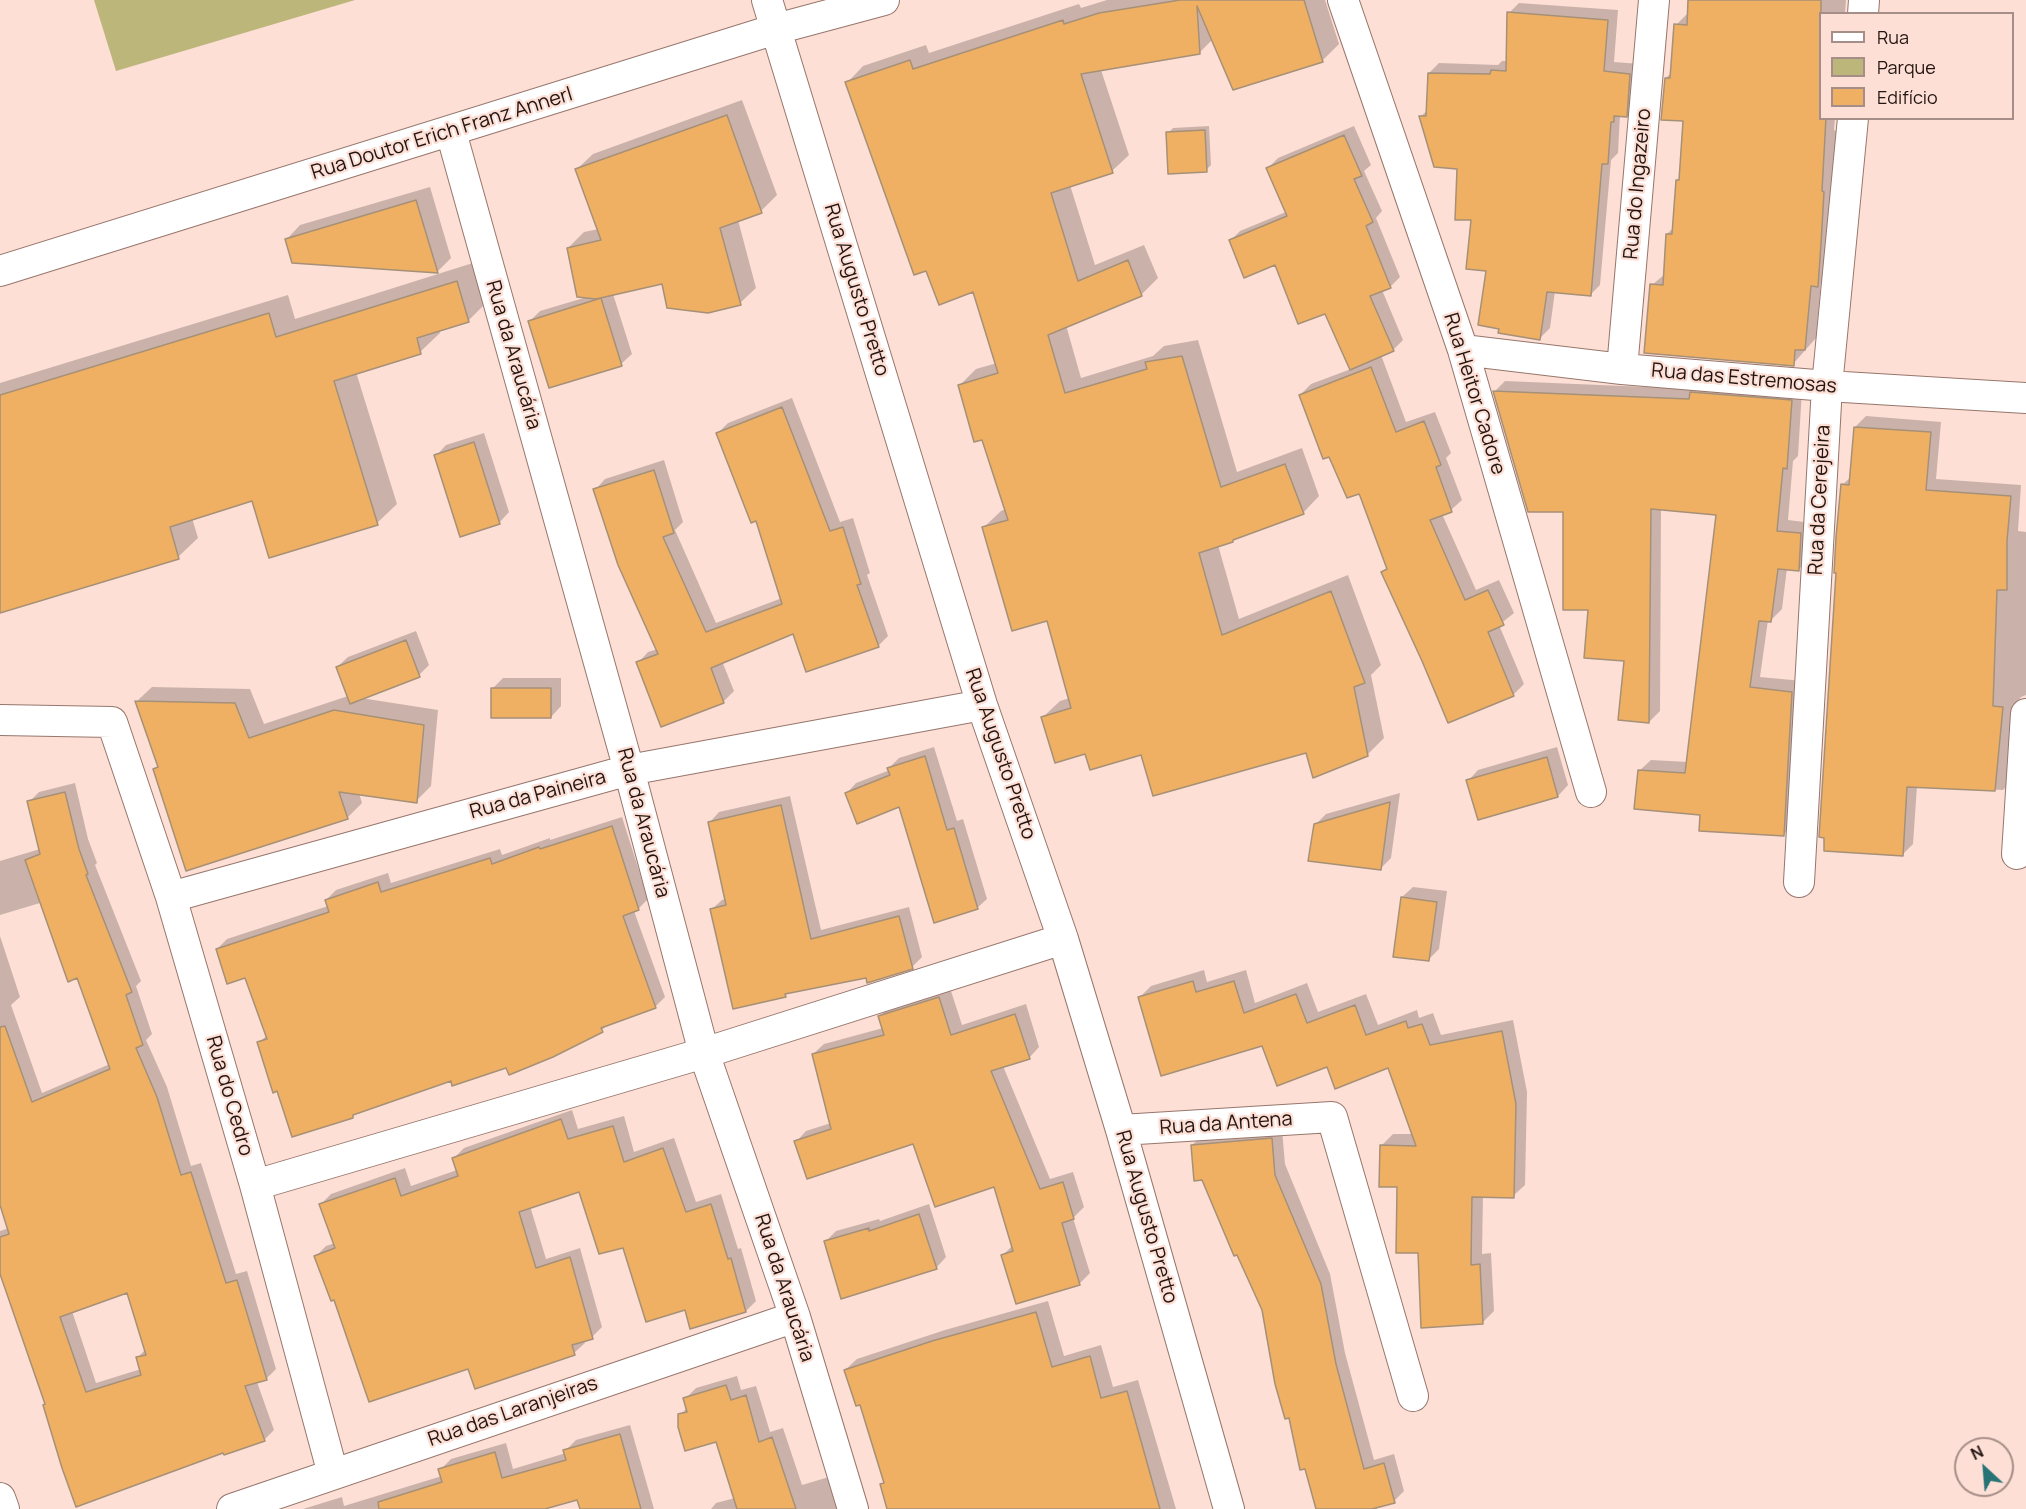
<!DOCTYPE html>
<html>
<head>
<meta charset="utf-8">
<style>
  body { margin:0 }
  #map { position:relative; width:2026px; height:1509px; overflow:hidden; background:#fddfd5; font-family:Manrope,sans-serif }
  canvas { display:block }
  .legend { position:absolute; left:1819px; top:12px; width:195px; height:108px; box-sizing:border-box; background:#fddfd5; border:2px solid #a58e87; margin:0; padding:8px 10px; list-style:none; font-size:18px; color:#221511 }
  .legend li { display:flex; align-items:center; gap:12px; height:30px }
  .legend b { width:30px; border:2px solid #a58e87 }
  .north { position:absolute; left:1954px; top:1437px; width:60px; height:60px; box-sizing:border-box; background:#fddfd5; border:2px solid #a58e87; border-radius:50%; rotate:334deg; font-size:16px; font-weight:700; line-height:24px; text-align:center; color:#221511 }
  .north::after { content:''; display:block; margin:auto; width:21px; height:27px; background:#287376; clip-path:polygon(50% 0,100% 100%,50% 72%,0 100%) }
</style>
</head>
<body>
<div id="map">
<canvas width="2026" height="1509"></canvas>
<ul class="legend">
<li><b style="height:8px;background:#fff"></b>Rua</li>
<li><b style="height:16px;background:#bdb67a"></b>Parque</li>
<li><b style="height:16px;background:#efb063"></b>Edifício</li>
</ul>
<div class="north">N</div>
</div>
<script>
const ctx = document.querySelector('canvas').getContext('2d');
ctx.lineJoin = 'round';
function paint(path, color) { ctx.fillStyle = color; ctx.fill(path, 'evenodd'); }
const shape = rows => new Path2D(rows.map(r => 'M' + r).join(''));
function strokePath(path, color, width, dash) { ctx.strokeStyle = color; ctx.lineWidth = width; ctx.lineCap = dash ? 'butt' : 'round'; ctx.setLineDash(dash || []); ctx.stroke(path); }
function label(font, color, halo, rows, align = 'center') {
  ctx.font = font + ' Manrope,sans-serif'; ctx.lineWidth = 4.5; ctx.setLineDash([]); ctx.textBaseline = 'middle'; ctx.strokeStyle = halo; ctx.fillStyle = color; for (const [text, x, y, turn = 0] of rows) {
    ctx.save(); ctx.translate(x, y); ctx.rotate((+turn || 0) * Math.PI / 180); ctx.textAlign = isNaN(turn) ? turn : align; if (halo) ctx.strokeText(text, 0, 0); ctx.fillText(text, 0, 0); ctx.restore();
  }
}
paint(shape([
  [94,0,355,0,116,71]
]), '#bdb67a');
paint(shape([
  [1107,0,1325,0,1339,44,1322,61,1213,39,1199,53,1101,70,1129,155,1112,171,1070,185,1095,265,1144,245,1158,278,1141,295,1066,325,1081,378,1153,356,1164,346,1198,340,1237,472,1302,448,1319,496,1303,513,1218,545,1239,619,1348,575,1381,665,1371,675,1384,738,1367,755,1307,751,1142,753,1086,752,1043,717,1060,701,1070,698,1048,619,984,527,1001,511,1006,509,983,438,959,386,976,369,997,363,974,290,847,83,863,66,926,45,929,53,1079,4,1081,8],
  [1690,0,1846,0,1845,14,1820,14,1820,118,1835,118,1834,130,1836,131,1829,274,1821,282,1816,338,1793,364,1652,285,1665,274,1667,234,1674,227,1677,181,1681,177,1685,120,1666,78,1672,72,1676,25,1687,14,1689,14],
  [1519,3,1618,10,1614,62,1640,64,1636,105,1626,116,1620,115,1618,153,1611,160,1600,285,1590,295,1555,291,1550,328,1540,338,1488,270,1458,167,1421,116,1428,110,1429,73,1439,63,1498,65,1502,61,1508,61,1509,13],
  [742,100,777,195,761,211,738,220,756,288,740,303,663,282,613,294,632,354,621,364,530,321,540,311,587,297,568,248,584,232,599,229,577,169,593,154],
  [1209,126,1211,165,1206,170,1168,133,1173,128],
  [1354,126,1371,165,1364,171,1382,211,1376,218,1400,277,1390,287,1382,290,1403,340,1393,350,1381,355,1406,422,1435,412,1451,453,1446,458,1462,500,1451,510,1442,514,1476,590,1499,580,1514,613,1499,625,1524,684,1513,695,1424,660,1382,572,1388,567,1359,493,1300,395,1311,384,1351,369,1326,312,1276,263,1231,240,1240,231,1286,212,1268,168,1278,158],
  [430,187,451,258,437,272,287,239,300,225],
  [476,262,488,301,468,321,439,330,440,333,420,352,356,372,397,504,377,523,253,500,192,518,198,538,178,557,0,611,0,383,288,295,295,319],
  [1505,381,1695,389,1802,390,1798,456,1793,461,1788,520,1812,523,1810,558,1799,569,1787,568,1782,609,1771,620,1768,620,1760,677,1803,681,1795,823,1784,834,1701,814,1639,771,1651,760,1688,762,1717,514,1661,509,1660,711,1649,722,1626,660,1589,608,1564,510,1495,391],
  [792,398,840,522,853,518,870,573,867,575,888,636,878,646,794,632,722,661,734,691,723,702,638,663,648,652,658,649,595,490,605,479,664,460,683,522,675,530,716,623,782,598,757,519,718,433,728,423],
  [1866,416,1941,422,1936,479,2021,485,2018,531,2026,532,2026,695,2021,697,2019,700,2014,779,2003,790,1917,786,1913,844,1902,855,1842,485,1852,476,1855,427],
  [484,433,509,512,499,523,436,456,446,445],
  [416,631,429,665,419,675,361,698,438,710,431,786,416,801,359,793,362,803,347,818,155,769,159,765,137,701,152,687,250,689,264,724,348,696,337,667,348,657],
  [503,678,561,678,561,706,551,717,493,688],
  [934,747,957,821,963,819,987,899,977,908,900,805,847,793,856,783,890,770,889,768,899,758],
  [1557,747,1568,785,1558,796,1468,781,1478,770],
  [75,783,88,839,97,863,95,865,141,981,136,986,152,1034,146,1040,167,1087,191,1166,201,1163,236,1274,247,1271,276,1369,266,1379,257,1382,274,1430,264,1440,46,1403,3,1276,0,1277,0,1231,9,1228,0,1200,0,936,20,997,11,1005,42,1093,110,1064,78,976,40,903,0,915,0,861,40,849,29,802,39,792],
  [128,1291,146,1349,137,1358,141,1369,96,1383,72,1311],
  [1400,793,1391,858,1380,869,1315,825,1326,814],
  [790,796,821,930,909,907,922,957,912,967,788,992,785,996,712,909,722,900,726,899,710,822,719,812],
  [622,817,648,899,638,909,634,911,665,997,655,1007,609,1023,602,1030,507,1066,452,1079,356,1113,352,1116,278,1089,259,1043,267,1035,246,977,217,949,227,939,328,906,326,900,336,890,388,873,391,883,500,849,502,855,550,838,550,840],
  [1413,887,1447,891,1439,949,1428,960,1402,897],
  [1204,970,1207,982,1246,970,1255,1003,1307,983,1318,1012,1366,994,1378,1025,1417,1010,1419,1018,1433,1013,1441,1035,1513,1020,1527,1092,1525,1185,1513,1196,1483,1196,1482,1254,1491,1253,1494,1311,1482,1323,1419,1252,1398,1186,1382,1145,1393,1134,1414,1134,1389,1066,1328,1065,1263,1044,1140,997,1151,986],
  [950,988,962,1025,1026,1004,1039,1047,1029,1058,1003,1066,1050,1179,1073,1172,1084,1207,1073,1218,1090,1273,1079,1284,1003,1255,1013,1245,995,1185,914,1142,796,1142,806,1131,831,1123,813,1054,824,1044,883,1028,880,1016,890,1006],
  [572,1110,578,1129,624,1116,634,1152,674,1138,696,1202,721,1194,738,1249,741,1248,756,1301,746,1311,686,1308,624,1246,580,1190,530,1206,546,1259,580,1248,602,1327,592,1337,584,1340,585,1343,574,1353,469,1367,335,1298,316,1256,326,1246,335,1243,321,1204,331,1194,405,1168,411,1186,457,1170,454,1158,464,1148],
  [1282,1129,1285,1164,1330,1274,1345,1353,1374,1460,1394,1454,1404,1491,1394,1501,1377,1506,1377,1509,1318,1509,1263,1309,1192,1145,1203,1135],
  [929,1204,946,1257,936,1268,825,1242,836,1231,879,1219,880,1221],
  [1048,1301,1064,1356,1101,1345,1113,1387,1138,1380,1176,1509,889,1509,881,1485,885,1482,861,1403,845,1370,857,1359,945,1330],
  [737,1376,741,1390,756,1386,770,1432,783,1428,802,1485,829,1477,838,1509,711,1509,716,1503,735,1498,717,1440,680,1415,688,1407,685,1399,696,1388],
  [630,1425,654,1509,582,1509,578,1498,540,1509,303,1509,342,1497,344,1506,442,1476,440,1470,451,1459,506,1443,513,1469,566,1453,565,1451,576,1440]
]), '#0003');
const building = shape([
  [1180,0,1304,0,1323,62,1233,90,1197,6,1200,54,1081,74,1113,173,1051,193,1078,281,1128,260,1142,296,1048,335,1065,393,1147,369,1145,362,1182,356,1221,487,1285,464,1304,514,1233,540,1233,542,1199,553,1222,635,1331,591,1365,683,1354,687,1368,756,1313,778,1306,753,1153,796,1141,755,1090,770,1085,754,1055,763,1041,717,1071,708,1047,621,1012,631,982,527,1008,520,982,440,974,442,958,385,998,373,973,292,939,305,926,271,914,275,845,82,910,60,913,69,1063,20,1064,24,1099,13,1180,0],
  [1688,0,1821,0,1821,118,1826,118,1822,191,1824,192,1821,244,1818,287,1811,286,1805,350,1795,350,1794,366,1644,353,1650,284,1663,285,1666,234,1672,234,1676,180,1679,180,1683,121,1661,120,1665,78,1670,78,1674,24,1687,25,1688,0],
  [1507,12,1608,20,1604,71,1630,74,1627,117,1614,116,1614,122,1611,122,1608,164,1602,164,1591,296,1547,292,1540,340,1498,333,1499,329,1478,325,1486,271,1466,269,1471,220,1455,220,1457,169,1434,167,1419,116,1426,116,1428,73,1490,74,1491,70,1506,71,1507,12],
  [727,115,762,213,720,228,741,305,708,313,667,308,662,284,596,299,577,297,567,248,601,240,575,169,727,115],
  [1205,130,1207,172,1168,174,1166,132,1205,130],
  [1344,135,1362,176,1354,179,1373,222,1366,226,1391,288,1370,296,1394,351,1350,370,1325,314,1298,324,1275,265,1244,278,1229,240,1287,216,1266,168,1344,135],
  [416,200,438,273,292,263,285,239,416,200],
  [457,281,469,322,417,338,421,354,334,381,378,525,269,558,252,501,170,527,179,559,0,613,0,395,269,313,276,337,457,281],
  [601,298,622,366,549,388,528,321,601,298],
  [1371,367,1396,432,1424,421,1441,465,1436,467,1452,512,1430,520,1465,600,1488,590,1504,625,1488,632,1514,696,1448,723,1422,661,1381,572,1387,569,1360,496,1359,494,1347,498,1329,457,1323,459,1299,395,1371,367],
  [1493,391,1689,399,1690,392,1792,400,1787,469,1783,468,1777,531,1801,533,1799,571,1778,569,1771,622,1759,621,1750,687,1792,692,1784,836,1699,831,1700,815,1634,809,1638,770,1685,773,1716,515,1651,509,1649,723,1618,720,1624,661,1584,658,1588,610,1563,610,1563,512,1528,512,1493,391],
  [782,407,830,531,843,527,861,584,857,585,879,647,806,672,793,634,711,668,724,703,661,727,636,662,658,654,618,565,593,489,654,470,674,533,663,537,706,632,782,604,756,521,751,523,716,433,782,407],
  [1854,427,1931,432,1926,490,2011,496,2007,541,2007,590,1997,590,1993,706,2003,707,1995,791,1907,787,1903,856,1824,851,1824,838,1819,837,1836,573,1834,573,1836,537,1841,484,1849,485,1854,427],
  [474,442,500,524,460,537,434,455,474,442],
  [406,640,420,677,350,704,336,667,406,640],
  [491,688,551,688,551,718,491,718,491,688],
  [135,701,235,703,249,738,334,710,424,725,417,803,339,792,348,819,186,871,153,769,158,767,135,701],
  [925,756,947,830,954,828,978,909,934,923,899,807,857,824,845,793,890,775,887,768,925,756],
  [1547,757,1558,797,1478,820,1466,780,1547,757],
  [65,792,79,849,88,874,86,875,132,992,126,995,143,1045,136,1048,157,1097,181,1175,191,1172,226,1283,237,1280,267,1380,245,1386,265,1441,224,1455,223,1453,76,1507,62,1468,43,1405,45,1404,0,1274,0,1237,9,1234,0,1205,0,1027,5,1026,32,1102,110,1069,77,978,68,982,25,860,40,854,27,801,65,792],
  [127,1293,146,1355,136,1357,141,1375,86,1392,60,1317,127,1293],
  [1390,802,1381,870,1308,861,1314,824,1390,802],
  [781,805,811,939,899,916,913,969,867,983,866,978,785,994,786,997,733,1009,710,909,726,905,708,822,781,805],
  [612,826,639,910,623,916,656,1008,601,1028,603,1032,553,1057,509,1075,506,1068,452,1086,451,1081,353,1115,353,1118,292,1137,277,1091,273,1093,257,1042,267,1039,245,978,227,984,216,949,329,912,325,900,378,882,381,892,490,858,492,864,539,847,540,849,612,826],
  [1401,897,1437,902,1429,961,1393,957,1401,897],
  [1193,981,1196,992,1234,981,1244,1013,1296,994,1307,1023,1355,1005,1366,1035,1406,1021,1408,1028,1422,1024,1430,1045,1502,1031,1516,1104,1514,1198,1472,1197,1471,1265,1480,1264,1483,1324,1421,1328,1418,1253,1396,1253,1397,1187,1379,1187,1380,1145,1416,1146,1388,1068,1335,1089,1327,1067,1277,1086,1262,1046,1161,1076,1138,997,1193,981],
  [939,997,951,1035,1015,1014,1030,1059,991,1071,1040,1189,1063,1182,1074,1219,1062,1223,1080,1285,1016,1304,1001,1255,1013,1251,994,1187,935,1207,913,1144,807,1179,794,1141,831,1129,812,1054,884,1035,878,1016,939,997],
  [561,1119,568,1139,613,1126,624,1162,663,1148,686,1212,711,1204,728,1259,731,1258,746,1312,690,1329,685,1310,646,1322,623,1248,599,1254,579,1192,519,1212,536,1268,570,1257,593,1339,572,1345,575,1355,475,1389,468,1369,369,1402,334,1300,331,1301,314,1256,335,1248,319,1204,395,1178,401,1196,458,1176,452,1158,561,1119],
  [1272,1138,1275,1175,1321,1284,1336,1364,1364,1469,1384,1463,1395,1503,1372,1509,1316,1509,1305,1469,1300,1470,1289,1418,1285,1419,1275,1384,1262,1310,1237,1255,1234,1256,1202,1180,1194,1181,1191,1145,1272,1138],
  [919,1214,937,1269,841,1299,824,1241,869,1228,869,1231,919,1214],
  [1036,1312,1052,1367,1090,1356,1101,1398,1127,1391,1160,1509,887,1509,880,1484,884,1483,860,1405,856,1406,844,1370,932,1341,1036,1312],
  [726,1385,731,1400,746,1395,759,1442,772,1437,796,1509,737,1509,716,1442,685,1451,678,1427,678,1414,687,1412,683,1398,726,1385],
  [620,1434,641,1509,580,1509,577,1500,545,1509,379,1509,378,1502,442,1482,438,1469,495,1452,502,1478,566,1460,563,1450,620,1434]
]);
paint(building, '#efb063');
strokePath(building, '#a69077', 1.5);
const minor = shape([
  [767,0,982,705,1063,939,1121,1130,1229,1509],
  [1343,0,1463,350,1591,792],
  [1863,14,1864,0],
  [451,132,629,770,704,1053,795,1317,853,1509],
  [0,271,776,29,884,0],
  [1463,350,1622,369,1827,386,2026,398],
  [1622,369,1654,0],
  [0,720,112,722,171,897,255,1185,333,1474],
  [2017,854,2026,714],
  [1799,882,1827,386,1853,118],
  [171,897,629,770,982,705],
  [1121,1130,1332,1117,1413,1396],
  [255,1185,704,1053,1063,939],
  [0,1498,4,1509],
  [232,1509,795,1317]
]);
strokePath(minor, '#97766c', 32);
strokePath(minor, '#fff', 30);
label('20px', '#221511', '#fddfd5', [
  ["Rua Doutor Erich Franz Annerl",442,134,-17],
  ["Rua do Ingazeiro",1638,184,-85],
  ["Rua Augusto Pretto",856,290,73],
  ["Rua da Araucária",513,355,74],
  ["Rua das Estremosas",1744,379,5],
  ["Rua Heitor Cadore",1474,394,73],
  ["Rua da Cerejeira",1820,500,-87],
  ["Rua Augusto Pretto",1000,754,71],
  ["Rua da Paineira",538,795,-15],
  ["Rua da Araucária",643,823,75],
  ["Rua do Cedro",229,1096,74],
  ["Rua da Antena",1226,1124,-4],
  ["Rua Augusto Pretto",1146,1217,74],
  ["Rua da Araucária",784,1288,72],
  ["Rua das Laranjeiras",513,1412,-19]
]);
</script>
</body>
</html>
